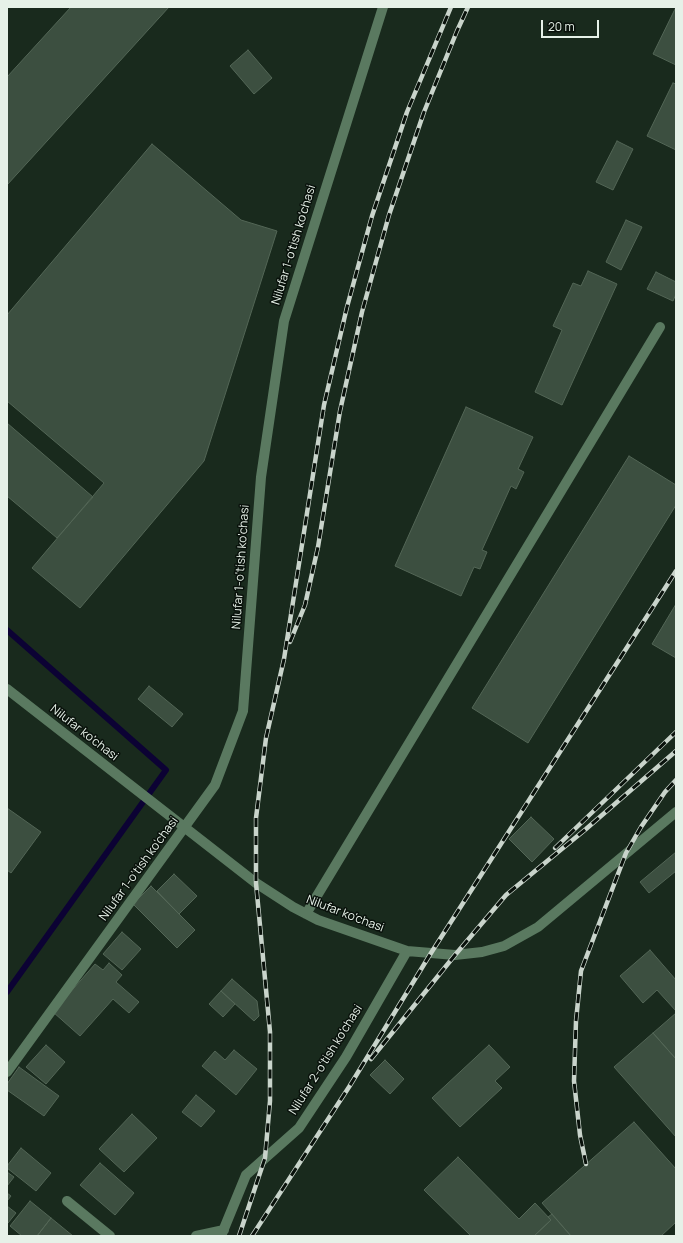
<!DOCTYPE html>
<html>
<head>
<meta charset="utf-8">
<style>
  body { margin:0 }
  #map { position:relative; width:683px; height:1243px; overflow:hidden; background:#192a1d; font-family:Manrope,sans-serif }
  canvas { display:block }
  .frame { position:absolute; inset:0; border:8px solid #e6f1e8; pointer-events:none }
  .scale { position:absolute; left:541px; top:20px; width:58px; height:18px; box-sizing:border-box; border:2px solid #e6f1e8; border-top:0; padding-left:5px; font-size:12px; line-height:14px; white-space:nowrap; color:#e6f1e8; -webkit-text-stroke:3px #09110b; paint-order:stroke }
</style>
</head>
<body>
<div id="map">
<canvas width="683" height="1243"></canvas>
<div class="frame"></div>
<div class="scale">20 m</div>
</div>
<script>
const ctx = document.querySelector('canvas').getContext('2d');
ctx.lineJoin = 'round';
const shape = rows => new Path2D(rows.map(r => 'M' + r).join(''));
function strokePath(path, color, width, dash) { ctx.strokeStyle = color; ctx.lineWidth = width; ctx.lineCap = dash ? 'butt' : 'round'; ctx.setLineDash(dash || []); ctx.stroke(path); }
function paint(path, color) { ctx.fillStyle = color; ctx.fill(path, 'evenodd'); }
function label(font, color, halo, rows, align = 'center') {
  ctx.font = font + ' Manrope,sans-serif'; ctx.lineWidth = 3; ctx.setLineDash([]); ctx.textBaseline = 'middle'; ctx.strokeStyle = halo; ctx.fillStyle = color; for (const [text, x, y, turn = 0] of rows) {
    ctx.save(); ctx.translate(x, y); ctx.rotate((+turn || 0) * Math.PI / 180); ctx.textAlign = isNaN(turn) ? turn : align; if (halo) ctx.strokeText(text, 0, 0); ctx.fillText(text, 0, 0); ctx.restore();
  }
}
strokePath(shape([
  [7,630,166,770,7,992]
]), '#0c0234', 6);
const building = shape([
  [71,7,169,7,7,185,7,77,71,7],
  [676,7,676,65,653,54,676,7],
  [248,50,272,78,254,94,230,66,248,50],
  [673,83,676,84,676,150,647,136,673,83],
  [617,141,633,149,613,190,596,182,617,141],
  [152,144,241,220,277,231,204,461,80,608,32,568,104,483,7,401,7,315,152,144],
  [626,220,642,227,621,270,606,262,626,220],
  [588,271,617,284,562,405,535,392,562,330,553,326,573,283,581,286,588,271],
  [656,272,676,282,676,294,673,301,647,289,656,272],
  [466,407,533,437,518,469,524,472,516,489,511,486,482,550,487,552,480,569,474,567,461,596,395,566,466,407],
  [7,423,93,497,57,538,7,496,7,423],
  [629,456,676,485,676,505,528,743,472,708,629,456],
  [676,604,676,658,652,644,676,604],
  [149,686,183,714,172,727,138,699,149,686],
  [7,808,41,832,11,873,7,870,7,808],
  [531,817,554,839,532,862,509,839,531,817],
  [676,852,676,871,649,893,640,882,676,852],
  [174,874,197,896,179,914,157,891,174,874],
  [151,886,195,930,177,948,133,904,151,886],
  [122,932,141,949,122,970,103,954,122,932],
  [650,950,676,980,676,1011,657,990,643,1003,620,976,650,950],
  [109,963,122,975,116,982,139,1002,129,1013,113,999,80,1036,53,1012,95,964,103,970,109,963],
  [232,979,257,1001,259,1016,254,1021,221,991,232,979],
  [221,991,235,1004,223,1017,209,1004,221,991],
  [676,1013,676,1059,653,1033,676,1013],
  [653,1033,676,1059,676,1137,614,1067,653,1033],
  [46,1045,65,1062,46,1084,26,1067,46,1045],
  [489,1045,510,1067,495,1081,502,1088,460,1127,432,1098,489,1045],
  [234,1050,257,1069,236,1095,202,1066,215,1051,225,1060,234,1050],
  [385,1060,404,1079,390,1094,370,1075,385,1060],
  [19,1067,59,1096,44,1116,7,1090,7,1084,19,1067],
  [196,1095,215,1111,201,1127,182,1112,196,1095],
  [132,1114,157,1138,124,1172,99,1149,132,1114],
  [634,1122,676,1169,676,1222,661,1236,571,1236,542,1203,634,1122],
  [21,1148,51,1173,36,1191,7,1168,7,1166,21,1148],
  [458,1157,519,1219,535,1203,551,1220,534,1236,471,1236,424,1190,458,1157],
  [100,1163,134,1193,115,1215,80,1185,100,1163],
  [7,1172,14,1177,7,1186,7,1172],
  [7,1193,11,1196,7,1201,7,1193],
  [30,1201,51,1218,37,1236,22,1236,10,1226,30,1201],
  [7,1206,16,1213,8,1223,7,1222,7,1206],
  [552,1214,571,1236,534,1236,551,1220,548,1217,552,1214],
  [51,1218,73,1236,37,1236,51,1218]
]);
paint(building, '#3c4f40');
strokePath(building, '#536656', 1);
strokePath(shape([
  [7,689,256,883,293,907,318,920,407,951,455,955,482,952,504,946,538,927,676,812],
  [306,914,660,327],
  [7,1072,215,785,243,711,261,477,284,321,383,7],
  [67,1201,110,1236],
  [196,1236,224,1230],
  [221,1236,246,1175,299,1128,346,1057,407,951]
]), '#5a7960', 10);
const rail = shape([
  [290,642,305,605,318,547,340,411,362,312,389,215,424,112,457,31,468,7],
  [555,848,676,732],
  [371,1059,455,955,506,895,586,829,676,751],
  [586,1164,580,1135,574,1081,576,1021,581,971,626,853,641,827,665,792,676,780],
  [239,1236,265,1158,270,1101,270,1032,256,883,256,818,266,738,284,659,324,405,347,307,372,216,407,112,451,7],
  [252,1236,349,1087,431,953,676,571]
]);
strokePath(rail, '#c9d4cb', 4.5);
strokePath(rail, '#09110b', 3, [9]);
label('12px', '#e6f1e8', '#09110b', [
  ["Nilufar 1-o'tish ko'chasi",294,245,-73],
  ["Nilufar 1-o'tish ko'chasi",241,567,-86],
  ["Nilufar ko'chasi",84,733,38],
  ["Nilufar 1-o'tish ko'chasi",139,869,-54],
  ["Nilufar ko'chasi",345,914,21],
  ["Nilufar 2-o'tish ko'chasi",326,1060,-58]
]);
</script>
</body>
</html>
